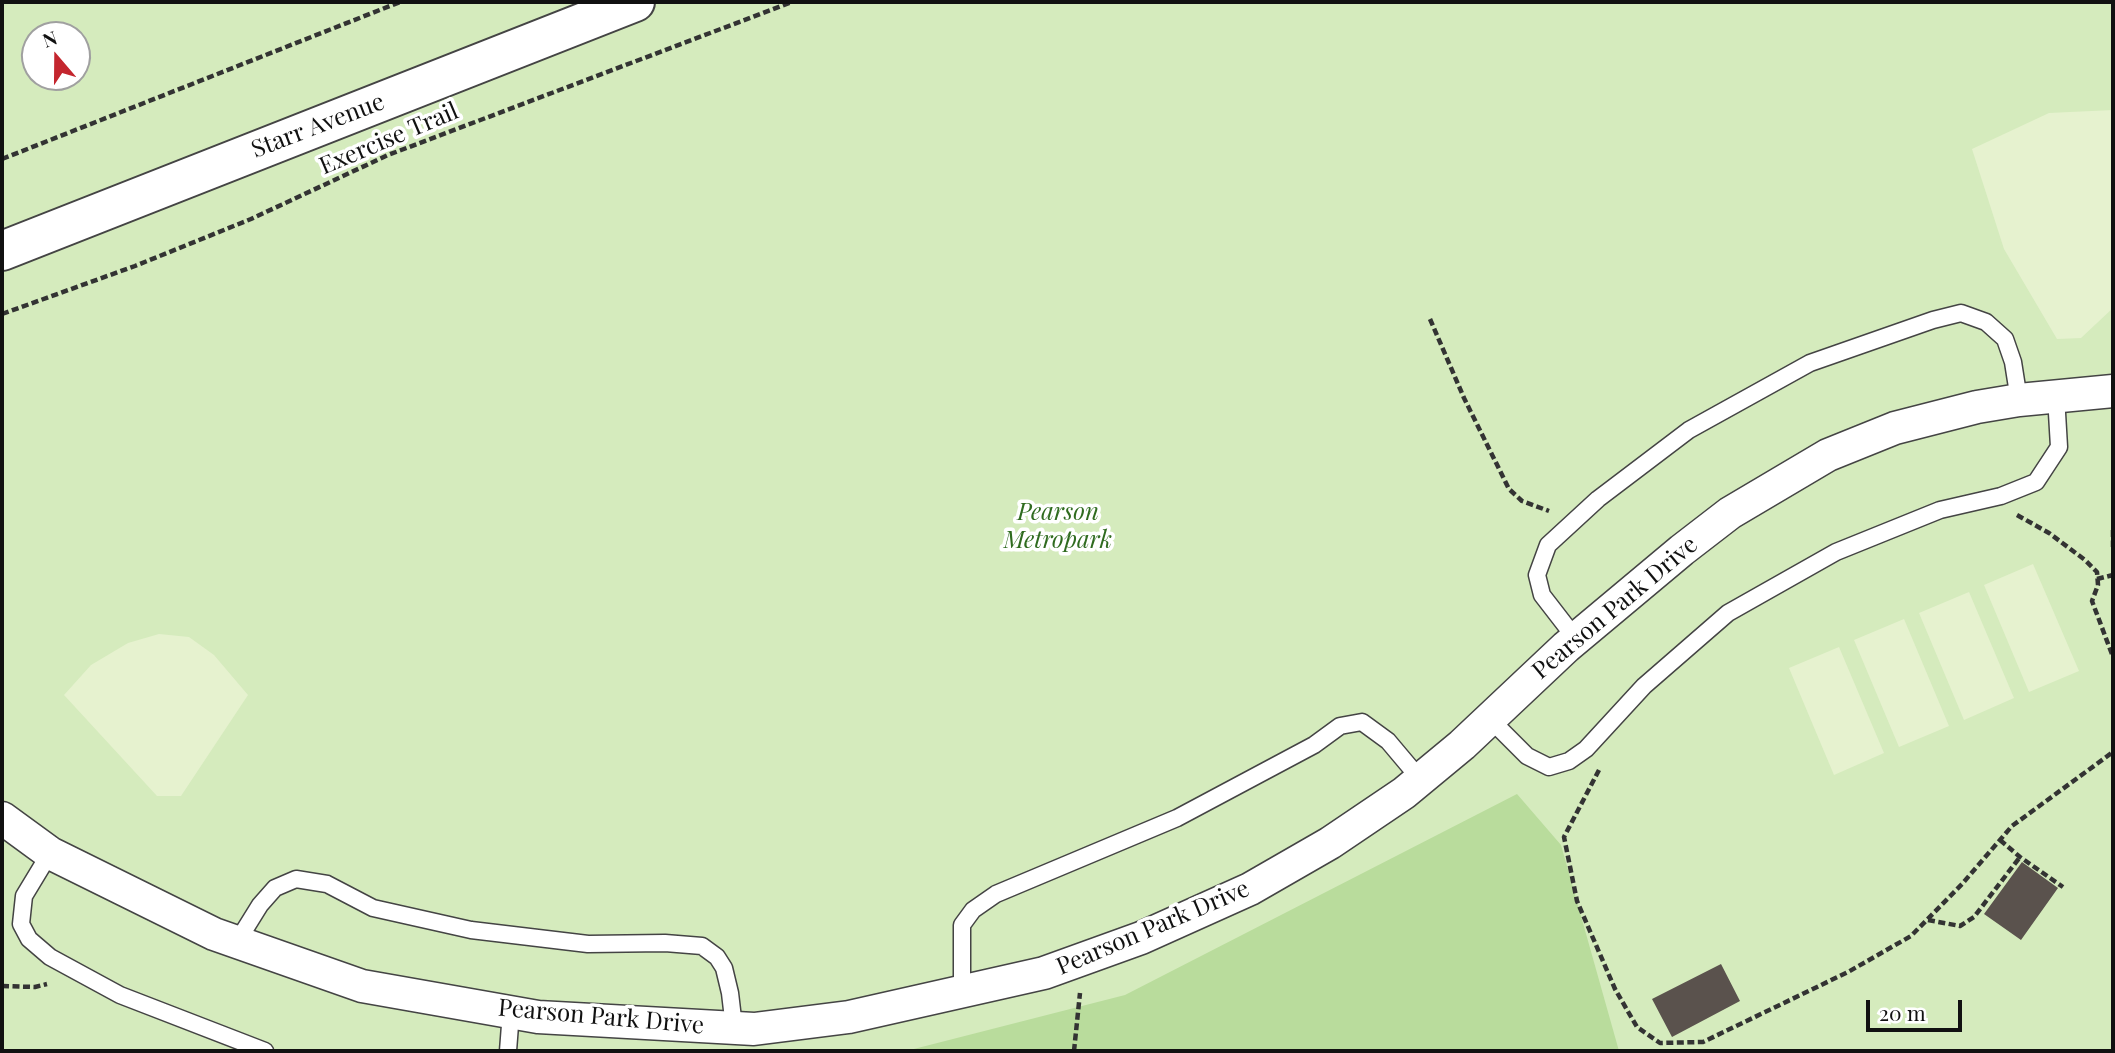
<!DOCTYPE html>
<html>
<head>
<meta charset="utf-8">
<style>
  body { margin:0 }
  #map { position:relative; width:2115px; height:1053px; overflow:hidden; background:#fffdf5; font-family:"Playfair Display",serif }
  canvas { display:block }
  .frame { position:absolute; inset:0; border:4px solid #111; pointer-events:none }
  .north { position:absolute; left:21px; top:21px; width:70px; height:70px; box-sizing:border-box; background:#fff; border:2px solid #a0a0a0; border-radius:50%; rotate:340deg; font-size:19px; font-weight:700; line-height:28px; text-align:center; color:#111 }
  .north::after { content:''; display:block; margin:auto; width:24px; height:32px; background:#c4262e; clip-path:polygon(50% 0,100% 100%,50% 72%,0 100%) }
  .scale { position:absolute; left:1866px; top:1000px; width:96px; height:32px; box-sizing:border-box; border:4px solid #111; border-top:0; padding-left:9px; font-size:21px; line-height:24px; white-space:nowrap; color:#111; -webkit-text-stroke:5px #fff; paint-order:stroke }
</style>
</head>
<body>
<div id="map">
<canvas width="2115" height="1053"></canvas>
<div class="frame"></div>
<div class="north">N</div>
<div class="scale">20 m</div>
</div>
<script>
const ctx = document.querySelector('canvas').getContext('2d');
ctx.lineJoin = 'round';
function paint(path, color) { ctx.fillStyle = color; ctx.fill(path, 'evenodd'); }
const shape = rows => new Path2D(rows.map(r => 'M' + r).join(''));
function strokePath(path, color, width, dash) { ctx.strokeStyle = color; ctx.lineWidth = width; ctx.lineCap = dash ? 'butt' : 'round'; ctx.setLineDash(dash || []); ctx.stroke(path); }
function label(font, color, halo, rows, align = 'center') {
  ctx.font = font + ' "Playfair Display",serif'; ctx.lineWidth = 7; ctx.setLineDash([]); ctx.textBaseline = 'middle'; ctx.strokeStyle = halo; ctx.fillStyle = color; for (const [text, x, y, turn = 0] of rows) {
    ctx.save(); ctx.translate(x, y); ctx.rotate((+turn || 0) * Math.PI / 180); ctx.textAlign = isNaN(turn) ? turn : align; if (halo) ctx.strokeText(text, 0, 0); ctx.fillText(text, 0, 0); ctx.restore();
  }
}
paint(shape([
  [2,2,2113,2,2113,1051,2,1051],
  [35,35,77,35,77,77,35,77]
]), '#d5ebbd');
paint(shape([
  [1517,794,1561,845,1619,1051,906,1051,1125,995]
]), '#b9dc9c');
paint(shape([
  [2113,110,2113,308,2081,338,2057,339,2004,249,1972,149,2049,113],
  [2033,564,2079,671,2029,692,1984,585],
  [1969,592,2014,698,1964,720,1919,613],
  [1904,619,1949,726,1899,747,1854,640],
  [159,634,189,637,214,655,248,695,181,796,157,796,64,695,91,665,128,643],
  [1839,647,1884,753,1834,775,1789,668]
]), '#e6f2cf');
paint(shape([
  [2022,862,2058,888,2021,940,1984,914],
  [1721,964,1740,1001,1672,1037,1652,999]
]), '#5a524d');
const service = shape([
  [1576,639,1542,595,1537,575,1548,545,1598,499,1689,430,1810,363,1933,320,1961,313,1986,322,2005,339,2013,362,2019,400],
  [1490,719,1527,756,1549,767,1569,761,1586,749,1644,686,1728,613,1836,552,1940,510,2001,496,2036,482,2059,447,2056,396],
  [50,853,24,896,21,924,29,939,50,957,120,995,265,1051],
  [237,942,260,905,275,888,296,879,327,884,373,908,471,930,588,944,665,943,702,946,717,957,724,968,730,993,734,1027],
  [962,993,962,925,973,910,996,894,1177,818,1314,745,1340,726,1362,722,1388,741,1420,779],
  [508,1051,511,1012]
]);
const minor = shape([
  [2,818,50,853,214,934,362,986,538,1017,754,1029,849,1017,1044,973,1141,938,1250,889,1330,843,1404,793,1462,745,1566,647,1682,550,1730,513,1828,455,1895,428,1977,407,2019,400,2113,391]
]);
const tertiary = shape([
  [2,251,635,2]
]);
strokePath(service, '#444', 19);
strokePath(minor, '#444', 35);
strokePath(tertiary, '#444', 42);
strokePath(shape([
  [2,159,400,2],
  [2,314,135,266,251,219,388,155,792,2],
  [1430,319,1464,398,1509,489,1522,501,1549,511],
  [2017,515,2049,533,2085,560,2097,572,2098,585,2092,601,2113,657],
  [2113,530,2113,547],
  [2097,579,2113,575],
  [1599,770,1564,837,1577,901,1615,989,1637,1027,1660,1043,1703,1042,1848,972,1911,936,1962,884,2012,826,2113,752],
  [2000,840,2020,857,2063,887],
  [1928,920,1960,926,1974,917,2020,857],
  [2,986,35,987,47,984],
  [1074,1051,1080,993]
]), '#333', 4.5, [7, 3.5]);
strokePath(service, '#fff', 16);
strokePath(minor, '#fff', 32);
strokePath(tertiary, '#fff', 38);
label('24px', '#111', '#fff', [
  ["Starr Avenue",318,126,-21],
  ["Exercise Trail",389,139,-23],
  ["Pearson Park Drive",1615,608,-40],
  ["Pearson Park Drive",1153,928,-23],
  ["Pearson Park Drive",601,1017,5]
]);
label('italic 24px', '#2f6b1f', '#fff', [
  ["Pearson",1058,513],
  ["Metropark",1058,541]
]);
</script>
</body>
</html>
